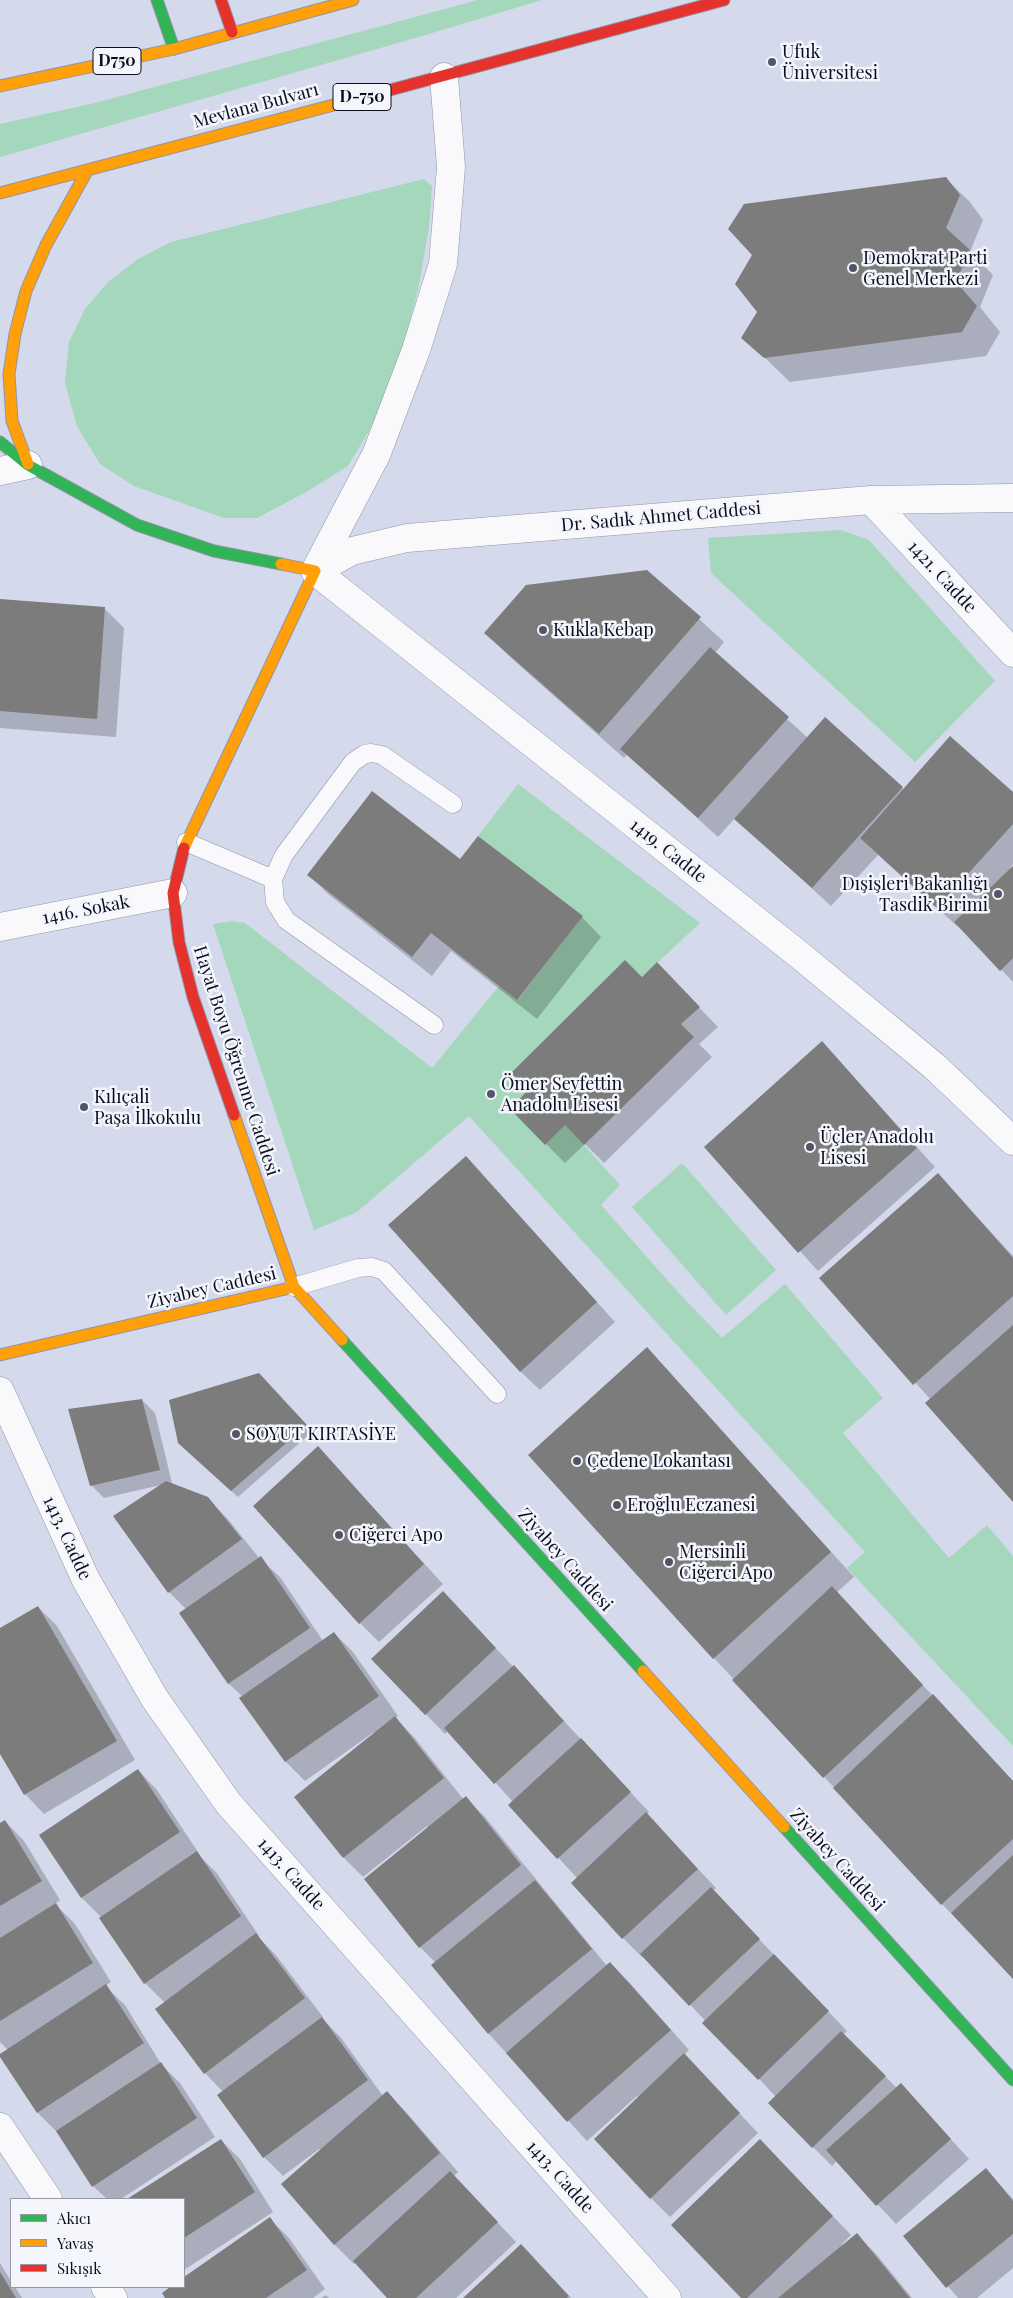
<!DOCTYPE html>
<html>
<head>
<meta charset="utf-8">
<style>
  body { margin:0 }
  #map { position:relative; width:1013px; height:2298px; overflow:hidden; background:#d4d9ec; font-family:"Playfair Display",serif }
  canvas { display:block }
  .legend { position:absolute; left:10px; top:2198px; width:175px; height:90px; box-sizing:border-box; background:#f4f6fc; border:1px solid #9699a4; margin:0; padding:6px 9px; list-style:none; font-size:15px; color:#090e21 }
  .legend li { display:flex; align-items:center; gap:10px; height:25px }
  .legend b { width:25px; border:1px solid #9699a4 }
</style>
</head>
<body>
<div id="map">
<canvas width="1013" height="2298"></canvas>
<ul class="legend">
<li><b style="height:6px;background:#30b455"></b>Akıcı</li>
<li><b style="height:6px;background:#ff9f0a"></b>Yavaş</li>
<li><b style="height:6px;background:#e5322d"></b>Sıkışık</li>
</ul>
</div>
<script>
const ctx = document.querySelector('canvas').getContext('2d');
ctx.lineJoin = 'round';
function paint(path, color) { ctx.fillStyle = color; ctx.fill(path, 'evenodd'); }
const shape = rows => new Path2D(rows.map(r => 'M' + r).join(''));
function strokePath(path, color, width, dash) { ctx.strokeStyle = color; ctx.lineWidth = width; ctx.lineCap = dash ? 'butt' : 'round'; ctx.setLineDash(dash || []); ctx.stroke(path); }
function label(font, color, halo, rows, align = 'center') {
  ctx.font = font + ' "Playfair Display",serif'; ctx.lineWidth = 5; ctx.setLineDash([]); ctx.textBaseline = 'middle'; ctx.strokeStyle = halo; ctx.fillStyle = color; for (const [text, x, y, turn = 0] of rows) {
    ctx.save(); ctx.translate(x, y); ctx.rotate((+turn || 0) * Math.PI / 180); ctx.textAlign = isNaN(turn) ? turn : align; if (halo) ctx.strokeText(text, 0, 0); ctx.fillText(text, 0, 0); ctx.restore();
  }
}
paint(shape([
  [478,0,542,0,429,34,0,157,0,124,95,103],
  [424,179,432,186,429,228,418,290,404,343,376,419,348,466,308,491,257,518,224,518,134,486,100,464,77,426,65,383,69,342,85,309,108,282,138,259,171,242],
  [841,530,869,540,995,681,915,762,711,573,708,538],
  [518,784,700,923,642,977,625,961,511,1073,528,1090,510,1109,545,1145,565,1125,584,1145,620,1185,601,1205,677,1291,722,1338,785,1284,883,1398,843,1433,949,1558,987,1525,1013,1556,1013,1746,847,1568,865,1552,469,1116,357,1212,314,1230,213,924,232,921,245,923,432,1068,499,986,518,1000,582,917,478,836],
  [682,1163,776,1270,726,1315,632,1207]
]), '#a4d7bb');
paint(shape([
  [945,178,970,202,983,220,970,252,993,275,980,307,1000,332,986,356,790,382,743,337],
  [647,571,724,642,715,653,808,738,825,718,904,790,1013,794,1013,864,1010,868,1013,867,1013,982,959,925,957,926,878,855,831,906,735,818,718,837,627,754,624,758,510,657,486,633],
  [0,600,105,609,124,628,116,737,0,728],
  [460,861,582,917,601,937,537,1019,451,951,432,976,328,894,309,875],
  [657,964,718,1027,699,1044,712,1057,604,1163,585,1144,565,1163,546,1144,530,1090],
  [822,1043,935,1167,818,1271,706,1147],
  [466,1157,615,1322,540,1390,520,1371],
  [938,1174,1013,1256,1013,1500,931,1400,821,1278],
  [647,1349,854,1577,836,1593,1013,1781,1013,1978,942,1904,714,1658],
  [265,1381,312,1432,238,1497,186,1450],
  [142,1400,155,1413,172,1483,169,1484,207,1498,227,1518,260,1559,280,1577,323,1641,334,1633,353,1652,398,1716,395,1718,414,1737,464,1800,466,1798,485,1817,607,1966,610,1963,629,1982,689,2050,684,2055,758,2133,670,2217,651,2198,639,2098,637,2096,587,2141,489,2034,433,1965,436,1963,420,1947,428,1828,427,1826,363,1877,344,1858,296,1797,375,1734,374,1732,305,1781,286,1762,243,1697,229,1684,181,1613,186,1609,169,1592,115,1516,161,1485,104,1498,91,1485],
  [318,1448,443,1584,379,1642,360,1623],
  [38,1607,57,1626,135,1760,44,1814,25,1794,0,1751,0,1629],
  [462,1612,649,1812,646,1814,716,1888,713,1891,847,2031,843,2035,897,2088,901,2085,969,2159,896,2224,837,2161,832,2166,813,2147,776,2097,644,1955,642,1957,623,1938,577,1878,510,1805,513,1802,448,1731,445,1734,373,1659],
  [138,1770,157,1790,198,1852,196,1853,216,1872,259,1936,258,1937,275,1954,323,2017,322,2018,341,2038,383,2096,387,2093,406,2112,458,2172,454,2176,516,2242,456,2298,389,2298,356,2262,354,2264,335,2245,283,2184,321,2151,319,2149,283,2176,264,2157,223,2092,205,2073,165,2003,145,1983,102,1918,82,1898,41,1836],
  [5,1821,24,1841,60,1900,55,1904,75,1924,111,1982,105,1986,125,2005,161,2064,180,2083,215,2137,121,2199,107,2199,93,2186,57,2132,38,2113,8,2050,0,2042,0,1824],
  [221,2140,240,2159,273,2212,184,2270,184,2199,129,2199],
  [779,2160,851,2235,842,2244,843,2246,857,2235,876,2254,912,2298,742,2298],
  [986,2169,1013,2199,1013,2268,977,2298,958,2298,905,2236],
  [270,2219,289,2238,325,2289,313,2298,167,2298,163,2293,172,2287,184,2287,184,2279],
  [521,2245,571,2298,465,2298],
  [0,2263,11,2281,11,2287,15,2287,22,2298,0,2298],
  [326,2295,329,2298,321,2298]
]), '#0003');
paint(shape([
  [946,177,960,195,946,228,970,250,956,282,977,306,962,332,764,358,741,338,757,312,735,284,752,255,728,229,744,204],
  [647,570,701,617,599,734,484,633,526,585],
  [0,599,105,607,97,719,0,711],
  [710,647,789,717,698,818,620,749],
  [825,717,903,787,812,888,734,819],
  [950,736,1013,792,1013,824,937,908,860,838],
  [372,791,460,859,478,836,583,916,517,1000,431,933,412,957,307,875],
  [1013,866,1013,958,1000,971,954,922],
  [625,960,642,977,657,962,700,1007,681,1024,694,1037,584,1145,565,1125,545,1145,510,1109,528,1090,511,1073],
  [822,1041,917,1148,798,1253,704,1147],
  [466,1156,597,1302,520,1372,388,1225],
  [938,1173,1013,1258,1013,1296,913,1385,819,1278],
  [1013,1325,1013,1502,925,1403],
  [647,1347,831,1552,713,1659,528,1455],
  [259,1373,307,1425,231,1491,178,1443,169,1400],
  [142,1399,160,1470,90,1486,68,1409],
  [318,1446,424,1564,359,1624,253,1506],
  [166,1481,208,1497,242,1539,168,1593,113,1516],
  [261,1556,310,1628,228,1684,179,1613],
  [832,1586,923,1685,823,1778,732,1680],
  [443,1591,496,1648,425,1715,371,1659],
  [38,1606,117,1741,24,1795,0,1754,0,1628],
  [334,1632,379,1696,285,1762,239,1698],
  [514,1665,564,1721,494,1784,444,1728],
  [933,1694,1013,1781,1013,1839,941,1905,833,1788],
  [395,1716,444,1778,343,1858,294,1797],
  [581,1738,631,1792,557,1859,508,1805],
  [138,1769,180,1832,81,1898,39,1835],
  [466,1796,521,1865,419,1948,364,1879],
  [646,1812,698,1869,622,1939,571,1883],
  [5,1820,42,1881,0,1906,0,1823],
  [197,1851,241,1916,144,1984,99,1918],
  [1013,1855,1013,1979,951,1913],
  [535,1880,592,1949,488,2034,431,1965],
  [711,1887,760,1939,689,2006,640,1954],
  [56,1903,93,1963,0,2021,0,1938],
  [256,1933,305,1998,204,2074,155,2009],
  [774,1954,829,2011,758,2080,702,2023],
  [610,1962,671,2030,567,2122,506,2053],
  [106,1984,144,2043,37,2113,0,2057,0,2054],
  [322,2017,368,2080,263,2158,217,2095],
  [841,2031,886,2076,812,2148,768,2103],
  [684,2053,740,2113,650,2199,594,2139],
  [161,2062,197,2118,92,2187,56,2131],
  [901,2083,951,2139,876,2206,826,2150],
  [387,2091,440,2153,334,2245,281,2184],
  [221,2139,255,2192,184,2238,184,2199,127,2199],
  [760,2139,833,2216,747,2298,741,2298,671,2225],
  [986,2168,1013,2201,1013,2234,946,2288,903,2236],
  [450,2171,498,2222,416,2298,387,2298,353,2261],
  [270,2217,307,2270,266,2298,165,2298,162,2293,170,2287,184,2287,184,2277],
  [857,2233,910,2298,778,2298],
  [521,2244,569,2296,567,2298,463,2298],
  [0,2272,16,2298,0,2298]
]), '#7c7c7c');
const lane = shape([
  [186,842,273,879,275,902,286,920,434,1025],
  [273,879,284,855,353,762,365,754,371,753,382,755,453,804],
  [294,1287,358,1268,372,1267,384,1271,497,1394]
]);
const street = shape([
  [0,471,28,465],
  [871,500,1013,653],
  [315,571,797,953,934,1066,1013,1141],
  [315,571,352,551,407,538,871,500,1013,498],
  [315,571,376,455,416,350,443,264,451,167,444,77],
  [0,927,173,893],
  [0,1391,86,1580,155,1699,228,1803,667,2298],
  [0,2127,48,2199],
  [105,2287,113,2298]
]);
const fast = shape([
  [157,0,174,49],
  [0,442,28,465,137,525,214,551,281,564],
  [342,1340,643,1671],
  [784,1827,1013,2080]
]);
const slow = shape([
  [0,86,174,49,353,0],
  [0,193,379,93],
  [28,464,12,421,9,374,15,334,26,291,46,245,87,171],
  [184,848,315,571,281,564],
  [234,1115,294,1287],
  [0,1355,294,1287,342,1340],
  [643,1671,784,1827]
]);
const jam = shape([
  [221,0,232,32],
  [379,93,724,0],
  [184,848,173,893,179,942,193,997,234,1115]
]);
strokePath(lane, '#9095a7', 19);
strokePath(street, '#9095a7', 29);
strokePath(fast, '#9095a7', 13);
strokePath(slow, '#9095a7', 13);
strokePath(jam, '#9095a7', 13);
strokePath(lane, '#f9f9fc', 18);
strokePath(street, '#f9f9fc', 28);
strokePath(fast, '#30b455', 11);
strokePath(slow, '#ff9f0a', 11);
strokePath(jam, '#e5322d', 11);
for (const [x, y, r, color] of [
  [772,62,5,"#505568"],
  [853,268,5,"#505568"],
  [543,630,5,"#505568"],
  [998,894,5,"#505568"],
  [491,1094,5,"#505568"],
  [84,1107,5,"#505568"],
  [810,1147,5,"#505568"],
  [236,1434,5,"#505568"],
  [577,1461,5,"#505568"],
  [617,1505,5,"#505568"],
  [339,1535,5,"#505568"],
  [669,1562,5,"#505568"]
]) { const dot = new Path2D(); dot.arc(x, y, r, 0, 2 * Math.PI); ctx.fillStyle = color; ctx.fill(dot); strokePath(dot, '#f4f6fc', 2); }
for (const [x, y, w] of [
  [117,61,48],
  [362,97,58]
]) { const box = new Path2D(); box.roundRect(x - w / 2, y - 13.5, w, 27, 4); ctx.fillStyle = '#f4f6fc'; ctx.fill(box); strokePath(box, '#090e21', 1); }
label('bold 16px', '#090e21', null, [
  ["D750",117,61],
  ["D-750",362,97]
]);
label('18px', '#090e21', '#f4f6fc', [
  ["Ufuk",782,52],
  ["Üniversitesi",782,73],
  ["Demokrat Parti",863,258],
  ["Genel Merkezi",863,279],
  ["Kukla Kebap",553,630],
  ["Dışişleri Bakanlığı",988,884,"right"],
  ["Tasdik Birimi",988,905,"right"],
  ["Ömer Seyfettin",501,1084],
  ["Anadolu Lisesi",501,1105],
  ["Kılıçali",94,1097],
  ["Paşa İlkokulu",94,1118],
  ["Üçler Anadolu",820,1137],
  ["Lisesi",820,1158],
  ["SOYUT KIRTASİYE",246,1434],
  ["Çedene Lokantası",587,1461],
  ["Eroğlu Eczanesi",627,1505],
  ["Ciğerci Apo",349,1535],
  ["Mersinli",679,1552],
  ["Ciğerci Apo",679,1573]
], 'left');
label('18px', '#090e21', '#f4f6fc', [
  ["Mevlana Bulvarı",256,106,-15],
  ["Dr. Sadık Ahmet Caddesi",661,517,-5],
  ["1421. Cadde",942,577,47],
  ["1419. Cadde",668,851,38],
  ["1416. Sokak",86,910,-11],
  ["Hayat Boyu Öğrenme Caddesi",236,1061,72],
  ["Ziyabey Caddesi",212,1288,-13],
  ["1413. Cadde",67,1538,65],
  ["Ziyabey Caddesi",565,1560,48],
  ["Ziyabey Caddesi",837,1860,48],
  ["1413. Cadde",291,1874,48],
  ["1413. Cadde",560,2177,48]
]);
</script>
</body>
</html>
